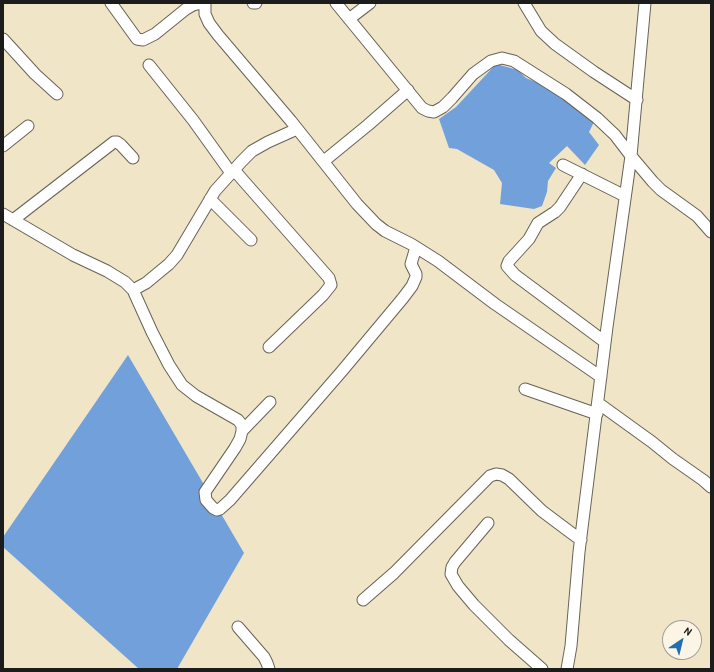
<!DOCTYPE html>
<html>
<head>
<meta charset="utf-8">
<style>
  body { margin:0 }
  #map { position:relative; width:714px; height:672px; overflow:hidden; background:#f0e5c7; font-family:"Patrick Hand",sans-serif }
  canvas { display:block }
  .frame { position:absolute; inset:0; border:4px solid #1c1c1c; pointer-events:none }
  .north { position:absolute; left:662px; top:620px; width:40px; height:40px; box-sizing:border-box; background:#fcf5e5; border:1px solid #a29e95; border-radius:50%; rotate:35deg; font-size:11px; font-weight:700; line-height:16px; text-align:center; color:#1c1c1c }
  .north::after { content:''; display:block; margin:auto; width:14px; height:18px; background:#1f6fb2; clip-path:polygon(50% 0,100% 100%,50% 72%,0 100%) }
</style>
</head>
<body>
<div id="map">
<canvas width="714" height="672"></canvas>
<div class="frame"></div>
<div class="north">N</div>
</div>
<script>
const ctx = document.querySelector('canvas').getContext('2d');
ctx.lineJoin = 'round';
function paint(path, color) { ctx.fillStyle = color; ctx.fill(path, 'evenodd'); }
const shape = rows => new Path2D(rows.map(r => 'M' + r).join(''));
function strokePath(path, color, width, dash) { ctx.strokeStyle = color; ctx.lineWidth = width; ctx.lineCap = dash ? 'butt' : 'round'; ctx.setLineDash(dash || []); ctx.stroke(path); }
paint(shape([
  [496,64,518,70,526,78,548,87,595,120,589,132,599,145,585,165,567,146,549,163,556,168,548,181,547,192,542,206,534,209,500,204,502,183,494,170,457,149,449,148,439,119,456,107],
  [128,355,244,553,177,669,139,669,3,547,3,537]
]), '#72a0db');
const minor = shape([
  [111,3,137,39,143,40,155,34,186,9,193,5,202,3],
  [205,3,205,14,209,23,218,35,291,121,357,204,376,224,385,231,411,244,438,261,495,304,601,377],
  [253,3,256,3],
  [336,3,422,108,428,111,434,112,443,107,452,98,473,74,491,61,502,58,514,61,566,94,597,118,615,135,631,156,653,182,661,190,697,216,711,232],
  [524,3,541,31,555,44,594,72,637,100],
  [349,19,370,3],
  [3,39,35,74,57,94],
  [149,65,193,120,231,173],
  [3,146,28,126],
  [324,161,368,125,408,90],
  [563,165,625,196],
  [234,170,329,278,331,285,323,295,269,347],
  [582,174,560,207,555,212,538,223,529,239,509,261,507,266,515,275,605,342],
  [210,199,251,240],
  [3,214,73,255,107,271,125,282,133,290,152,332,169,365,182,385,196,396,238,420,242,425,242,431,240,439,235,448,205,492,206,500,213,508,217,510,220,509,230,500,342,371,403,298,412,286,416,277,416,274,411,264,416,247],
  [13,220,114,142,117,142,121,145,133,158],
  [133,290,146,283,169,264,177,255,215,191,242,161,252,151,268,142,297,129],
  [525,389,597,414],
  [598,403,652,442,673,459,703,480,711,487],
  [242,431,270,402],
  [488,523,455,562,452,567,451,574,458,586,474,605,509,640,542,669],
  [363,600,394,573,490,476,496,474,502,475,509,479,542,511,570,532,581,540],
  [238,627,264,657,267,663,269,669],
  [567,669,571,646,579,552,607,327,631,156,645,3]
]);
strokePath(minor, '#666258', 13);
strokePath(minor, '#fff', 11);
</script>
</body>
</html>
